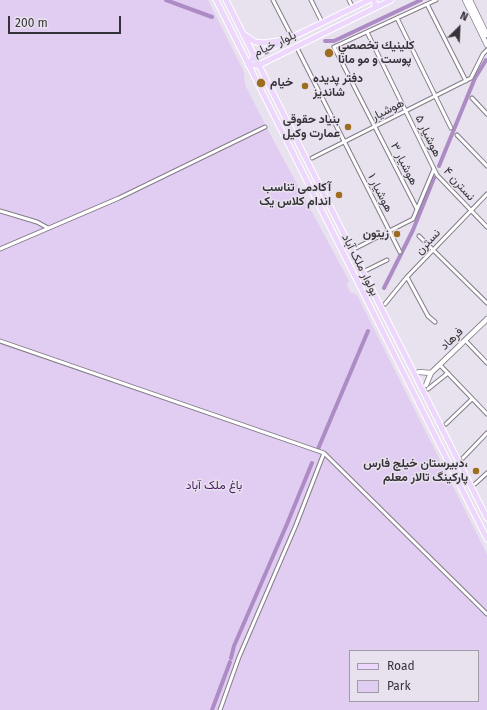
<!DOCTYPE html>
<html>
<head>
<meta charset="utf-8">
<style>
  body { margin:0 }
  #map { position:relative; width:487px; height:710px; overflow:hidden; background:#e8e1ee; font-family:"Fira Sans",sans-serif }
  canvas { display:block }
  .legend { position:absolute; left:349px; top:650px; width:130px; height:52px; box-sizing:border-box; background:#e8e1ee; border:1px solid #a19ba5; margin:0; padding:5px 7px; list-style:none; font-size:12px; color:#363338 }
  .legend li { display:flex; align-items:center; gap:8px; height:20px }
  .legend b { width:20px; border:1px solid #a19ba5 }
  .north { position:absolute; left:439px; top:8px; width:40px; height:40px; -webkit-text-stroke:3px #e8e1ee; paint-order:stroke; rotate:24deg; font-size:11px; font-weight:700; line-height:16px; text-align:center; color:#363338 }
  .north::after { content:''; display:block; margin:auto; width:14px; height:18px; background:#363338; clip-path:polygon(50% 0,100% 100%,50% 72%,0 100%) }
  .scale { position:absolute; left:8px; top:16px; width:113px; height:18px; box-sizing:border-box; border:2px solid #363338; border-top:0; padding-left:5px; font-size:12px; line-height:14px; white-space:nowrap; color:#363338; -webkit-text-stroke:3px #e8e1ee; paint-order:stroke }
</style>
</head>
<body>
<div id="map">
<canvas width="487" height="710"></canvas>
<ul class="legend">
<li><b style="height:5px;background:#edd7fc"></b>Road</li>
<li><b style="height:11px;background:#e1cdf1"></b>Park</li>
</ul>
<div class="north">N</div>
<div class="scale">200 m</div>
</div>
<script>
const ctx = document.querySelector('canvas').getContext('2d');
ctx.lineJoin = 'round';
function paint(path, color) { ctx.fillStyle = color; ctx.fill(path, 'evenodd'); }
const shape = rows => new Path2D(rows.map(r => 'M' + r).join(''));
function strokePath(path, color, width, dash) { ctx.strokeStyle = color; ctx.lineWidth = width; ctx.lineCap = dash ? 'butt' : 'round'; ctx.setLineDash(dash || []); ctx.stroke(path); }
function label(font, color, halo, rows, align = 'center') {
  ctx.font = font + ' "Fira Sans",Vazirmatn,sans-serif'; ctx.lineWidth = 3; ctx.setLineDash([]); ctx.textBaseline = 'middle'; ctx.strokeStyle = halo; ctx.fillStyle = color; for (const [text, x, y, turn = 0] of rows) {
    ctx.save(); ctx.translate(x, y); ctx.rotate((+turn || 0) * Math.PI / 180); ctx.textAlign = isNaN(turn) ? turn : align; if (halo) ctx.strokeText(text, 0, 0); ctx.fillText(text, 0, 0); ctx.restore();
  }
}
paint(shape([
  [0,0,208,0,244,72,245,85,268,130,349,281,347,285,350,292,357,295,487,554,487,710,0,710],
  [350,651,478,651,478,701,350,701]
]), '#e1cdf1');
strokePath(shape([
  [166,0,212,17],
  [325,41,334,41,421,0],
  [439,166,475,78,486,60],
  [384,288,413,230,434,178],
  [318,449,368,331],
  [231,658,234,646,287,524,312,463],
  [212,710,230,662]
]), '#ad8cc5', 4);
const street = shape([
  [273,0,292,37],
  [311,0,322,22],
  [349,0,353,8],
  [427,4,466,81],
  [397,18,451,128],
  [367,32,437,175,487,227],
  [296,46,400,252],
  [472,98,487,114],
  [457,135,487,166],
  [312,158,471,78,483,54,487,50],
  [417,209,334,47,436,0],
  [0,211,37,222,48,228],
  [419,236,487,303],
  [356,248,413,219,434,169],
  [0,249,119,198,265,127],
  [367,270,387,260],
  [407,277,428,316,435,322],
  [385,304,407,277,487,194],
  [465,340,487,363],
  [0,341,324,453,487,614],
  [440,365,487,414],
  [428,389,448,373],
  [446,424,472,399],
  [463,458,487,433],
  [475,484,487,473],
  [220,710,239,657,296,525,324,453]
]);
const secondary = shape([
  [465,0,487,45],
  [470,0,487,35],
  [419,372,431,373],
  [426,385,431,373,487,319]
]);
const primary = shape([
  [216,0,487,539],
  [226,0,487,518],
  [374,0,375,5,379,6],
  [245,35,255,42,264,43,284,40],
  [248,65,259,65,391,0],
  [248,65,254,56,369,0]
]);
strokePath(street, '#837c88', 5);
strokePath(secondary, '#837c88', 6);
strokePath(primary, '#fff', 7);
strokePath(street, '#fff', 3);
strokePath(secondary, '#fff', 4.5);
strokePath(primary, '#edd7fc', 5);
for (const [x, y, r, color] of [
  [329,53,5,"#9d6d1f"],
  [261,83,5,"#9d6d1f"],
  [305,86,4,"#9d6d1f"],
  [348,127,4,"#9d6d1f"],
  [339,195,4,"#9d6d1f"],
  [397,234,4,"#9d6d1f"],
  [476,471,4,"#9d6d1f"]
]) { const dot = new Path2D(); dot.arc(x, y, r, 0, 2 * Math.PI); ctx.fillStyle = color; ctx.fill(dot); strokePath(dot, '#e8e1ee', 1.5); }
label('12px', '#363338', '#e8e1ee', [
  ["بلوار خیام",275,44,-25],
  ["هوشیار",388,110,-27],
  ["هوشیار ۵",428,136,64],
  ["هوشیار ۳",404,164,63],
  ["نسترن ۴",459,184,48],
  ["هوشیار ۱",380,193,63],
  ["نسترن",428,242,-47],
  ["بولوار ملک آباد",360,265,63],
  ["فرهاد",452,339,-44]
]);
label('bold 12px', '#363338', '#e8e1ee', [
  ["كلينيك تخصصي",338,46,"left"],
  ["پوست و مو مانا",338,60,"left"],
  ["دفتر پدیده",313,79,"left"],
  ["شاندیز",313,93,"left"],
  ["خیام",270,83,"left"],
  ["بنیاد حقوقی",340,120],
  ["عمارت وکیل",340,134],
  ["آکادمی تناسب",331,188],
  ["اندام کلاس یک",331,202],
  ["زیتون",389,234],
  ["دبیرستان خیلج فارس،",468,464],
  ["پارکینگ تالار معلم",468,478]
], 'right');
label('12px', '#471c60', '#e8e1ee', [
  ["باغ ملک آباد",214,486]
]);
</script>
</body>
</html>
